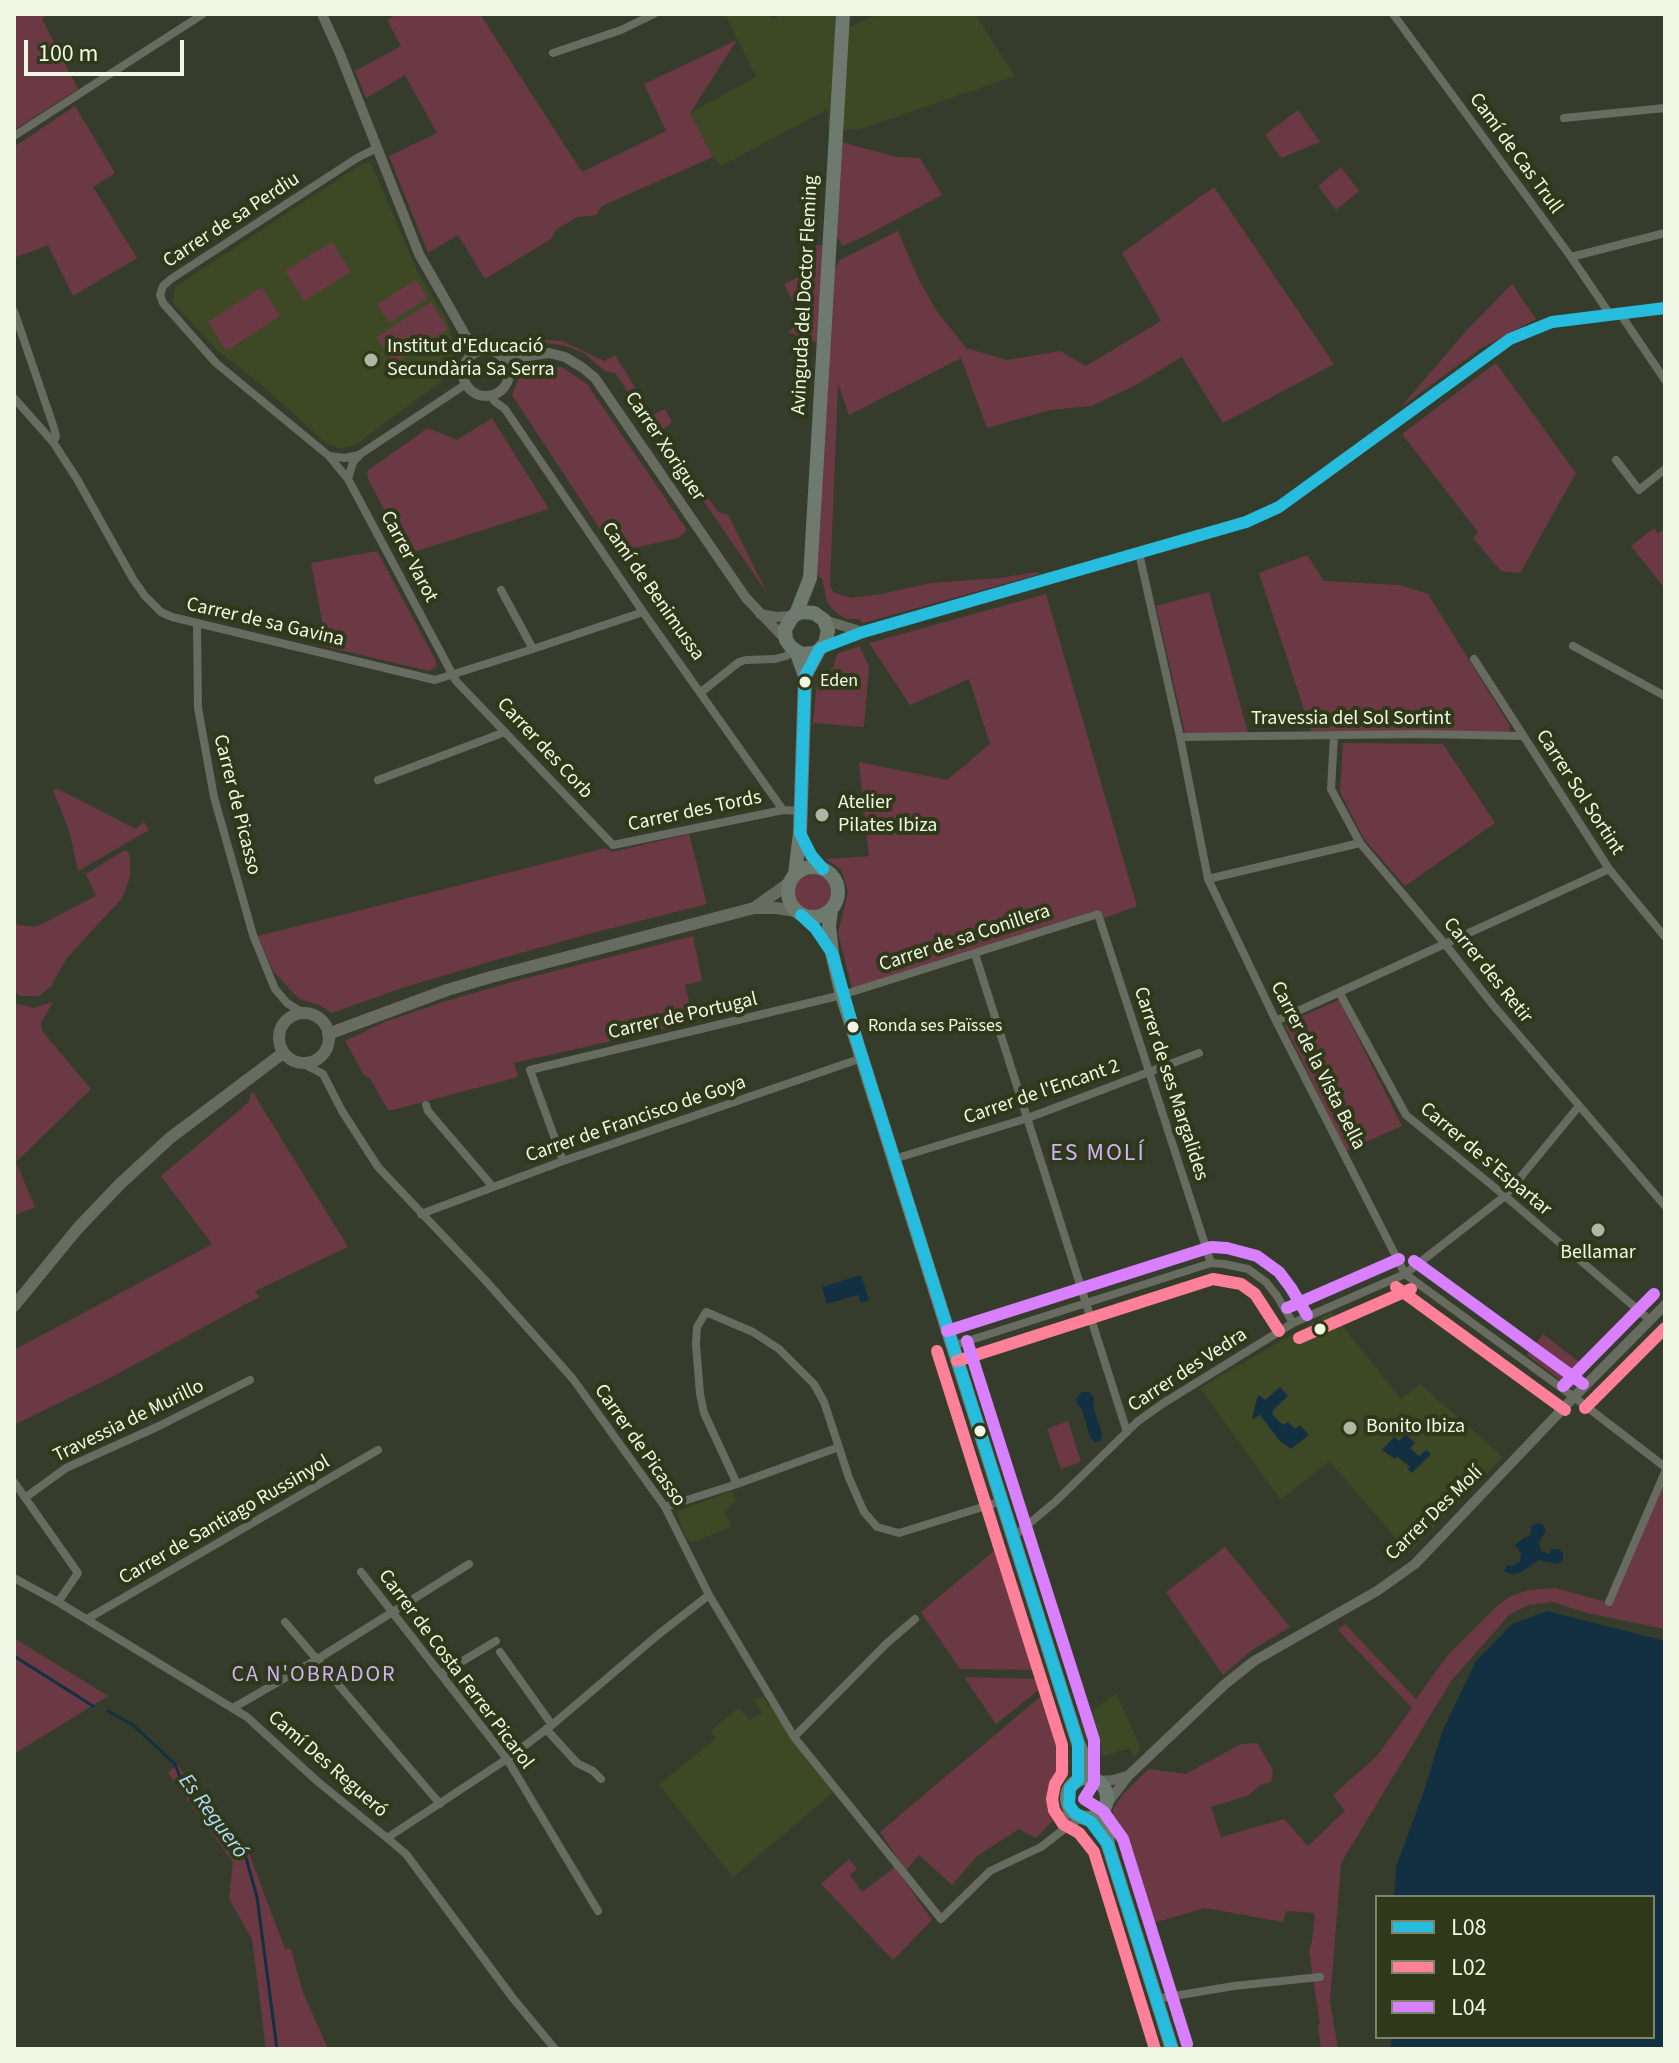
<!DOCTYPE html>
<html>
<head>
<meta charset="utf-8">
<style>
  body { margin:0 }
  #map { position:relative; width:1679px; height:2063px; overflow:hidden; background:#363c2b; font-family:"Source Sans 3",sans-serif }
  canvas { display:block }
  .frame { position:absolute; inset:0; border:16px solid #f0f8e5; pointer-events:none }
  .legend { position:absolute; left:1375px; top:1895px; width:280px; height:144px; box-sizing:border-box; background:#2f3919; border:2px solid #7c856b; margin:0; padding:10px 14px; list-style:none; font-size:24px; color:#f0f8e5 }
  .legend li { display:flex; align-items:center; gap:16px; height:40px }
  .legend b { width:40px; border:2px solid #7c856b }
  .scale { position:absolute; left:24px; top:40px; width:160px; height:36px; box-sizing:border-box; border:4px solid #f0f8e5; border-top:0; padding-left:10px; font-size:24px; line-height:28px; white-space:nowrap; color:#f0f8e5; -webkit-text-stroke:6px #2f3919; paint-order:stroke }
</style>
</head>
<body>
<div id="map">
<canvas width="1679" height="2063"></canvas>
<div class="frame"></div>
<ul class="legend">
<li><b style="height:10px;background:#26bcdd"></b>L08</li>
<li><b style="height:10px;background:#ff8098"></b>L02</li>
<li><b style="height:10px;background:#d880ff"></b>L04</li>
</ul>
<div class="scale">100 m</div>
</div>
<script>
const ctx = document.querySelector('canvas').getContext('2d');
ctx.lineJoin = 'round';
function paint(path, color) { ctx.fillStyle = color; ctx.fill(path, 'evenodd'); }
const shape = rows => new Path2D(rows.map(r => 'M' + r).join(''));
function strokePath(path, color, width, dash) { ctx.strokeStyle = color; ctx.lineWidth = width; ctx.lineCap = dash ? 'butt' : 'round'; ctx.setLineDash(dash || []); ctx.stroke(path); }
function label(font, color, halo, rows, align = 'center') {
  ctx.font = font + ' "Source Sans 3",sans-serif'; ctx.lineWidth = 8; ctx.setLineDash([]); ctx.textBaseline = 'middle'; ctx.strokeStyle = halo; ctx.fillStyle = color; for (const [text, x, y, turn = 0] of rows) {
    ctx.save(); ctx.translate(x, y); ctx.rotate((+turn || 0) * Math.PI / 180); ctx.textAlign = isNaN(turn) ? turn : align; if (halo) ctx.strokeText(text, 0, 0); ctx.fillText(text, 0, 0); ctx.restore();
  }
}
paint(shape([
  [725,14,768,14,772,20,784,14,836,14,835,26,850,27,879,14,975,14,1015,76,860,129,828,131,828,109,721,166,713,157,690,113,756,77],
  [371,163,419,275,447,320,454,346,454,355,451,365,440,382,354,446,339,448,326,443,257,381,220,353,173,303,175,287,362,164],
  [1331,1312,1401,1399,1420,1384,1503,1457,1409,1553,1329,1461,1281,1500,1200,1388],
  [732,1491,736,1502,729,1504,729,1509,725,1511,731,1527,691,1543,688,1538,686,1539,677,1515,679,1511],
  [1116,1693,1141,1749,1134,1757,1130,1748,1103,1756,1100,1747,1089,1750,1079,1720],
  [762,1696,835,1791,733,1877,659,1785,716,1738,710,1731,739,1708,750,1720,762,1712,754,1701]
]), '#3d4824');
paint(shape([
  [14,14,48,14,42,19,78,89,14,130],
  [398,14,480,14,582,172,666,131,644,84,737,40,690,113,713,157,602,206,596,215,577,217,557,229,551,239,485,279,458,235,428,253,389,156,437,133,405,75,366,98,355,71,401,46,387,20],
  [75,106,115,173,93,187,137,258,73,296,48,245,14,258,14,147],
  [1298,110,1320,142,1281,158,1265,135],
  [841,142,897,157,920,158,942,195,865,236,843,246,837,237],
  [1341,167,1359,191,1336,210,1318,186],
  [1214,187,1334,364,1223,423,1182,357,1134,386,1091,406,1050,410,987,428,961,358,849,415,838,383,830,585,833,592,851,598,881,594,931,583,1000,578,1037,572,1040,574,863,623,858,619,847,619,835,612,827,602,822,578,817,576,834,270,840,260,898,231,918,278,936,310,966,348,1007,360,1060,351,1086,366,1161,321,1122,253],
  [332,242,351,272,304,301,285,271],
  [816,245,823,245,818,343,788,332,797,325,800,316,784,284,815,269],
  [416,280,428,298,389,323,377,304],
  [1512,284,1536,319,1480,349,1401,407,1466,331],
  [262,287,280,316,226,351,208,322],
  [431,302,448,329,394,364,376,337],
  [508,338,562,341,604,361,615,355,652,415,665,409,672,422,662,430,718,512,728,515,767,593,615,373,605,371,582,352,566,346,546,343,512,346],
  [1496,363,1576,473,1520,573,1501,571,1473,538,1478,532,1402,434],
  [538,364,562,367,587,384,687,530,678,538,615,552,512,395,522,369],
  [492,418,549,509,401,556,401,541,368,479,367,471,428,428,457,440],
  [1654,528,1658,534,1665,528,1665,589,1631,546],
  [377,551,436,661,436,667,429,671,327,647,311,563],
  [1307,555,1324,581,1400,585,1428,594,1510,726,1509,732,1311,731,1259,573],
  [1209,592,1248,733,1185,733,1156,606],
  [1046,594,1137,906,1104,918,1100,909,852,988,838,933,848,892,841,869,825,859,869,856,859,762,947,780,990,744,969,679,910,705,869,643],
  [859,646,869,666,864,727,813,723,818,673,833,669,837,654],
  [1343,743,1443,744,1495,823,1405,886,1364,839,1340,792],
  [58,789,136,829,144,822,149,830,78,871,70,833,53,790],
  [689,834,707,904,596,932,499,959,399,989,332,1013,319,1005,299,999,273,971,258,936,606,848,612,852],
  [125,850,128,852,130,857,130,878,122,898,67,958,51,986,39,996,19,996,14,990,14,920,18,925,36,927,96,896,86,874],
  '792 891a20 20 0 1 1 40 0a20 20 0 1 1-40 0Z',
  [693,936,702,981,685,985,694,1022,514,1063,518,1077,389,1111,370,1079,364,1075,345,1041,384,1022,446,1001,519,980],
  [1339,1000,1402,1126,1346,1151,1284,1024],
  [53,1002,41,1023,42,1031,91,1089,16,1162,35,1207,14,1215,14,1003,33,1008],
  [252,1091,348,1247,255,1291,259,1297,108,1379,14,1425,14,1350,212,1244,161,1176,249,1102],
  [1543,1334,1588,1369,1572,1389,1527,1355],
  [1068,1421,1081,1462,1061,1469,1047,1429],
  [1665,1480,1665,1629,1587,1613,1553,1602,1528,1605,1509,1615,1451,1681,1341,1863,1330,2002,1338,2049,1321,2049,1318,2025,1320,2024,1309,1951,1312,1941,1315,1913,1286,1911,1283,1922,1205,1908,1147,1925,1112,1824,1113,1809,1123,1794,1149,1769,1186,1774,1241,1744,1257,1743,1273,1770,1271,1782,1260,1785,1249,1795,1211,1807,1221,1837,1284,1819,1308,1846,1345,1811,1333,1795,1377,1756,1412,1708,1338,1630,1345,1624,1416,1699,1448,1655,1498,1605,1511,1596,1529,1590,1555,1588,1610,1603],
  [1002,1544,1044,1670,960,1669,921,1612],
  [1225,1547,1290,1627,1252,1650,1223,1675,1166,1592],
  [14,1638,108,1696,14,1754],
  [964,1677,1044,1679,1046,1684,996,1724],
  [1047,1691,1069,1763,1058,1789,1061,1812,1036,1838,1019,1829,977,1856,952,1885,919,1855,906,1871,880,1832],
  [177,1764,187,1778,247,1848,285,1949,291,1949,302,1990,328,2049,266,2049,252,1939,229,1899,233,1862,168,1773],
  [849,1859,857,1869,850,1875,862,1892,895,1867,932,1920,893,1960,821,1884]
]), '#6a3944');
paint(shape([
  [861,1275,869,1300,861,1303,858,1295,827,1304,822,1287],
  [1280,1387,1288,1396,1273,1410,1272,1414,1283,1425,1288,1422,1295,1429,1300,1425,1309,1435,1291,1449,1279,1440,1260,1415,1252,1419,1257,1398,1259,1395,1265,1400],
  [1082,1392,1089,1392,1094,1398,1093,1406,1102,1434,1101,1440,1098,1442,1095,1442,1090,1437,1082,1409,1076,1403,1077,1397],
  [1405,1434,1415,1443,1410,1448,1419,1456,1426,1450,1431,1454,1412,1473,1408,1469,1410,1467,1398,1457,1395,1459,1382,1450,1394,1437,1399,1441],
  [1538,1523,1543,1525,1546,1531,1539,1542,1541,1551,1548,1554,1552,1549,1559,1549,1563,1553,1563,1560,1557,1564,1539,1560,1520,1573,1513,1574,1504,1572,1507,1565,1512,1566,1520,1562,1521,1553,1515,1545,1524,1538,1531,1535,1531,1526],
  [1547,1611,1665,1641,1665,2049,1391,2049,1391,2037,1653,2037,1653,1897,1394,1897,1396,1867,1424,1791,1442,1732,1476,1661,1512,1624]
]), '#132f42');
strokePath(shape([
  [14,1656,93,1706],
  [108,1711,133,1725,175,1764,182,1782,246,1858,257,1897,277,2049]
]), '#132f42', 3);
strokePath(shape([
  [1393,14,1571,257,1609,313],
  [553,53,621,30,654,14],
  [1564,118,1665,108],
  [14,136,203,14],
  [377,148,357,158,171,279,163,286,160,295,163,303,216,363,329,456,345,458,359,455,466,384],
  [1571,257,1665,233],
  [14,311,54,428,56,437,53,442],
  [1619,312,1665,380],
  [493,395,494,401,505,409,643,612,783,810],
  [14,398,53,442,77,479,133,579,145,596,161,612,172,617,435,680,533,649,643,612],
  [329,456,348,479,456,681,613,845,783,810,800,811],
  [1616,460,1639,490,1665,469],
  [348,479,353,462,359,456],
  [1139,553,1180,737,1208,879,1276,1021,1405,1274,1574,1397,1665,1467],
  [501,590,533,649],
  [197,623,198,708,214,797,253,935,275,989,287,1003,303,1013],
  [1573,646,1665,696],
  [1474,659,1609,869,1665,937],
  [700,693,739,662,746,660,775,659,786,656,794,651],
  [1334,735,1331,789,1360,843,1445,944,1493,1005,1665,1206],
  [1180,737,1424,734,1522,736],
  [378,780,505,732],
  [1208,879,1360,843],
  [975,954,1127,1432],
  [1339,992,1406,1115,1505,1196,1650,1320],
  [1276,1021,1609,869],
  [300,1062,323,1074,342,1111,378,1167,485,1280,573,1379,665,1507,709,1595,794,1737,941,1919,990,1871,1041,1847,1067,1827,1083,1817],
  [426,1105,428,1111,493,1187],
  [894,1159,1028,1118,1199,1053],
  [563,1161,530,1070,842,995,1098,914,1211,1263],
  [421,1214,563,1161,862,1058],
  [952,1346,1211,1263,1224,1264,1248,1269,1266,1282,1277,1296,1293,1323],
  [14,1482,78,1573,58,1602],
  [737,1484,704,1413,700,1394,696,1344,697,1327,706,1312,753,1332,779,1349,814,1384,824,1402,849,1478,864,1512,877,1527,899,1533,1002,1501],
  [26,1497,66,1468,159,1426,250,1380],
  [665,1507,737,1484,839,1447],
  [1013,1537,1055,1502,1137,1422,1162,1404,1293,1323,1405,1274,1505,1196,1579,1106],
  [361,1572,507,1759,598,1911],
  [14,1578,58,1602,247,1717,317,1781,387,1838,406,1854,512,1997,555,2049],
  [1609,1602,1665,1472],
  [87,1619,378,1450],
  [285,1622,440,1804],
  [500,1652,552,1725],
  [441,1674,496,1641],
  [233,1708,316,1660,469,1564],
  [546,1729,577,1763,593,1771,601,1779],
  [794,1737,886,1644,915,1619],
  [1062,1830,1069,1805],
  [387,1838,507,1759,552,1725,659,1634,709,1595],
  [1156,1999,1234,1986,1320,1977]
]), '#686c60', 8);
strokePath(shape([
  [322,14,340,54,419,254,475,352],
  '463 373a23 23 0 1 1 46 0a23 23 0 1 1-46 0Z',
  [507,361,528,356,549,353,565,357,583,368,595,378,746,598,786,640],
  [760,614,776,617,793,616],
  [824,620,863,632],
  [821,648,863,632,1246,522,1279,507,1510,339,1552,322,1665,308],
  [1098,1781,1113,1780,1127,1776],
  [1106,1805,1129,1775,1224,1685,1254,1661,1377,1591,1415,1564,1574,1397,1665,1305]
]), '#686c60', 10);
strokePath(shape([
  [757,906,788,884],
  '279 1038a25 25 0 1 1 50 0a25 25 0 1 1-50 0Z',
  [328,1034,447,990,491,977,754,908,776,908,796,911],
  [14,1306,78,1228,120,1184,170,1138,283,1053]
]), '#686c60', 12);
strokePath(shape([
  [796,614,810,578,843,14],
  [805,676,819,650,825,643,828,631,824,620,814,613,801,612,793,616,785,629,786,640,791,647,801,654,814,653,819,650],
  '788 892a25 25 0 1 1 50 0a25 25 0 1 1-50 0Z',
  [795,874,800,833,805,676,796,651],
  [831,910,829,926,832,953,842,995,1078,1743,1094,1779],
  '1067 1798a20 20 0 1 1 40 0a20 20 0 1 1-40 0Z',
  [1104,1809,1108,1845,1172,2049]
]), '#6e7a6e', 14);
strokePath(shape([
  [821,648,863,632,1246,522,1279,507,1510,339,1552,322,1665,308],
  [819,650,805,676,800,833,811,855,823,869],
  [801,915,815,928,832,953,857,1041,1078,1743,1078,1780,1070,1788,1069,1805,1075,1813,1091,1822,1108,1845,1172,2049]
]), '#26bcdd', 12);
strokePath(shape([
  [1396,1287,1565,1410],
  [1299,1338,1411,1289],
  [937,1351,1062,1745,1062,1773,1055,1784,1052,1799,1054,1810,1063,1824,1079,1833,1094,1852,1155,2049],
  [957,1361,1213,1279,1241,1284,1255,1294,1279,1331],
  [1585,1408,1665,1328]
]), '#ff8098', 12);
strokePath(shape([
  [1414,1261,1583,1384],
  [1287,1308,1399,1259],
  [947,1331,1211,1247,1227,1248,1257,1256,1279,1272,1291,1288,1307,1315],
  [967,1341,1094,1740,1094,1783,1084,1799,1103,1811,1123,1839,1187,2044],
  [1563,1386,1654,1294]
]), '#d880ff', 12);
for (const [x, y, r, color] of [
  [371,360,8,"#afb6a4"],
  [805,682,7,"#f0f8e5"],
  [822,815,8,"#afb6a4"],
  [853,1027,7,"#f0f8e5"],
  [1598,1230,8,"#afb6a4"],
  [1320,1329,7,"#f0f8e5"],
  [1350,1428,8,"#afb6a4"],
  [980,1431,7,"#f0f8e5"]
]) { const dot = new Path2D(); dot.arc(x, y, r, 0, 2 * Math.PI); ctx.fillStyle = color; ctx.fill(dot); strokePath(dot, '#2f3919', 3); }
label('18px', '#f0f8e5', '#2f3919', [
  ["Eden",820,682],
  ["Ronda ses Païsses",868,1027]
], 'left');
label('20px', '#f0f8e5', '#2f3919', [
  ["Camí de Cas Trull",1515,154,54],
  ["Carrer de sa Perdiu",232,221,-33],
  ["Avinguda del Doctor Fleming",806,295,-87],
  ["Carrer Xoriguer",664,447,56],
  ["Carrer Varot",408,557,62],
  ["Camí de Benimussa",652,592,55],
  ["Carrer de sa Gavina",265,623,13],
  ["Travessia del Sol Sortint",1351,720],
  ["Carrer des Corb",544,749,47],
  ["Carrer Sol Sortint",1579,793,57],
  ["Carrer de Picasso",236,805,76],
  ["Carrer des Tords",695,812,-12],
  ["Carrer de sa Conillera",965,939,-18],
  ["Carrer des Retir",1487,971,51],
  ["Carrer de Portugal",683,1017,-13],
  ["Carrer de la Vista Bella",1317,1066,63],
  ["Carrer de ses Margalides",1170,1084,72],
  ["Carrer de l'Encant 2",1042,1093,-19],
  ["Carrer de Francisco de Goya",636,1120,-19],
  ["Carrer de s'Espartar",1485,1160,40],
  ["Carrer des Vedra",1188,1371,-33],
  ["Travessia de Murillo",129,1422,-26],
  ["Carrer de Picasso",639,1446,55],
  ["Carrer Des Molí",1435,1514,-44],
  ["Carrer de Santiago Russinyol",225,1521,-30],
  ["Carrer de Costa Ferrer Picarol",455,1670,53],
  ["Camí Des Regueró",327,1765,41]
]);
label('20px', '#f0f8e5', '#2f3919', [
  ["Institut d'Educació",387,348],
  ["Secundària Sa Serra",387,371],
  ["Atelier",838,804],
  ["Pilates Ibiza",838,827],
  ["Bellamar",1598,1254,"center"],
  ["Bonito Ibiza",1366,1428]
], 'left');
ctx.letterSpacing = '2px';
label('22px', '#ceb1f6', '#2f3919', [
  ["CA N'OBRADOR",314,1676]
]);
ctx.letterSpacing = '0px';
label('italic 22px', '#b0dafd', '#2f3919', [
  ["Es Regueró",212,1817,53]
]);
ctx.letterSpacing = '2px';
label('24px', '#ceb1f6', '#2f3919', [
  ["ES MOLÍ",1098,1155]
]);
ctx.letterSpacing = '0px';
</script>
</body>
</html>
